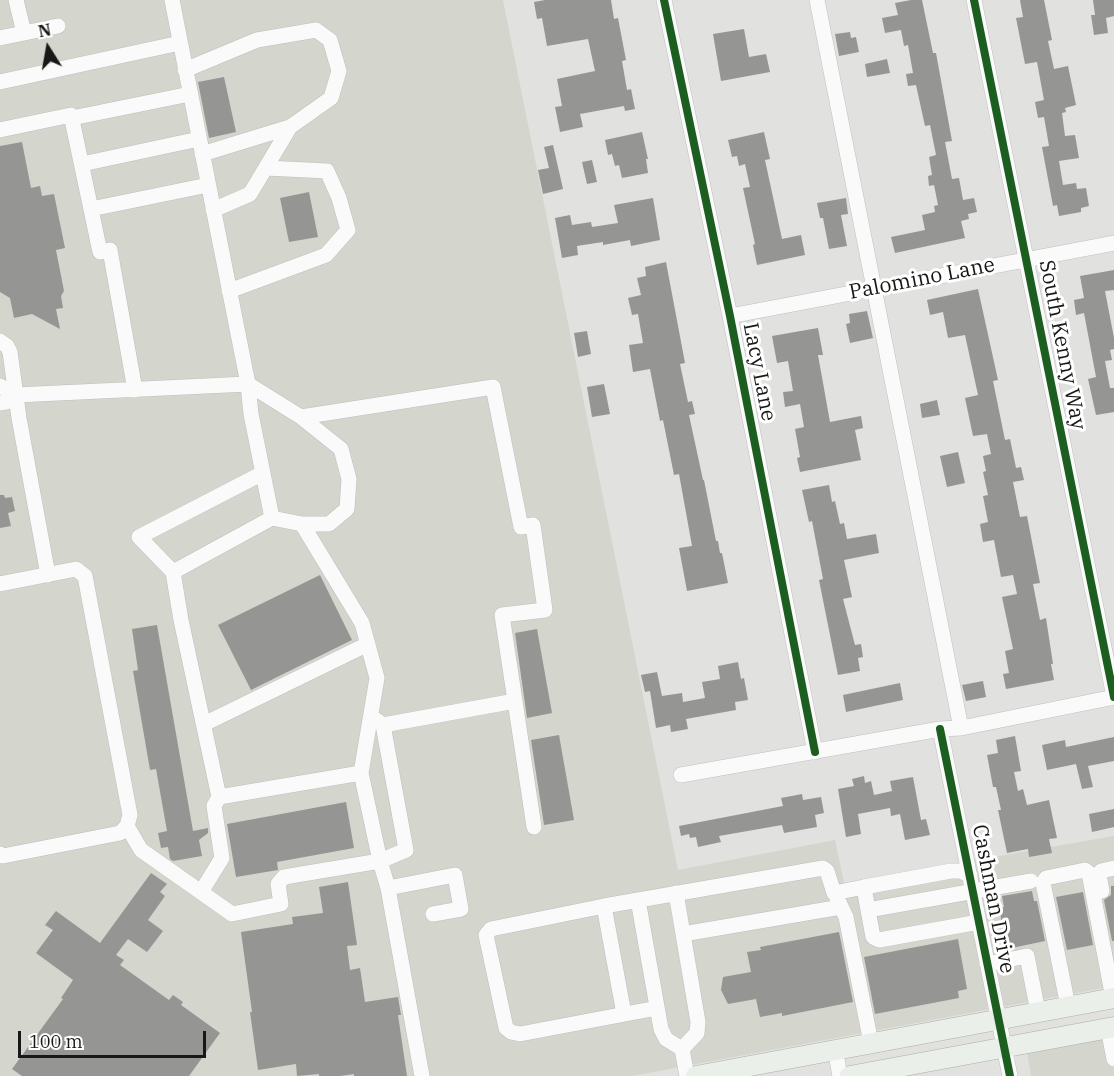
<!DOCTYPE html>
<html>
<head>
<meta charset="utf-8">
<style>
  body { margin:0 }
  #map { position:relative; width:1114px; height:1076px; overflow:hidden; background:#e1e1df; font-family:"IBM Plex Serif",serif }
  canvas { display:block }
  .north { position:absolute; left:18px; top:18px; width:60px; height:60px; -webkit-text-stroke:4px #fff; paint-order:stroke; rotate:349deg; font-size:16px; font-weight:700; line-height:24px; text-align:center; color:#181917 }
  .north::after { content:''; display:block; margin:auto; width:21px; height:27px; background:#181917; clip-path:polygon(50% 0,100% 100%,50% 72%,0 100%) }
  .scale { position:absolute; left:18px; top:1031px; width:188px; height:27px; box-sizing:border-box; border:3px solid #181917; border-top:0; padding-left:8px; font-size:18px; line-height:21px; white-space:nowrap; color:#181917; -webkit-text-stroke:4px #fff; paint-order:stroke }
</style>
</head>
<body>
<div id="map">
<canvas width="1114" height="1076"></canvas>
<div class="north">N</div>
<div class="scale">100 m</div>
</div>
<script>
const ctx = document.querySelector('canvas').getContext('2d');
ctx.lineJoin = 'round';
function paint(path, color) { ctx.fillStyle = color; ctx.fill(path, 'evenodd'); }
const shape = rows => new Path2D(rows.map(r => 'M' + r).join(''));
function strokePath(path, color, width, dash) { ctx.strokeStyle = color; ctx.lineWidth = width; ctx.lineCap = dash ? 'butt' : 'round'; ctx.setLineDash(dash || []); ctx.stroke(path); }
function label(font, color, halo, rows, align = 'center') {
  ctx.font = font + ' "IBM Plex Serif",serif'; ctx.lineWidth = 6; ctx.setLineDash([]); ctx.textBaseline = 'middle'; ctx.strokeStyle = halo; ctx.fillStyle = color; for (const [text, x, y, turn = 0] of rows) {
    ctx.save(); ctx.translate(x, y); ctx.rotate((+turn || 0) * Math.PI / 180); ctx.textAlign = isNaN(turn) ? turn : align; if (halo) ctx.strokeText(text, 0, 0); ctx.fillText(text, 0, 0); ctx.restore();
  }
}
paint(shape([
  [0,0,503,0,678,870,835,840,844,883,1114,836,1114,986,632,1076,0,1076],
  [1114,1037,1114,1076,1031,1076,1027,1052]
]), '#d4d5cd');
paint(shape([
  [545,0,611,0,614,19,618,18,626,60,622,61,627,90,631,89,635,109,625,111,624,106,580,114,583,127,560,132,555,107,562,106,557,79,595,71,588,39,547,46,542,18,537,19,534,2],
  [911,0,922,0,933,53,936,53,952,141,945,142,952,179,959,178,963,200,974,198,977,212,968,214,969,219,961,221,965,238,895,253,891,237,925,230,922,215,935,212,934,206,938,205,934,185,929,186,928,176,932,175,929,157,936,155,930,125,925,126,916,85,908,86,906,74,913,73,908,45,904,46,901,30,885,33,882,18,898,15,895,3],
  [1020,0,1044,0,1052,40,1048,41,1054,69,1068,66,1076,105,1065,108,1066,112,1062,113,1065,136,1075,135,1079,158,1059,161,1063,185,1076,183,1077,189,1086,188,1089,206,1081,208,1081,212,1059,216,1057,205,1053,206,1042,147,1049,146,1044,117,1038,118,1035,102,1044,100,1037,62,1025,64,1016,18,1023,17],
  [1093,0,1114,0,1114,16,1106,18,1108,33,1094,35,1091,15,1095,15],
  [744,29,749,57,766,54,770,72,721,81,713,34],
  [850,32,851,38,856,37,859,52,839,56,835,34],
  [887,59,890,73,867,77,865,64],
  [224,77,236,132,209,138,198,82],
  [642,132,648,159,646,159,648,173,622,178,619,165,615,166,612,154,608,155,605,140],
  [764,132,770,159,765,160,782,239,801,235,805,255,757,265,753,245,755,244,743,188,750,187,745,164,739,166,737,156,732,157,728,140],
  [22,142,31,188,40,186,42,196,54,194,65,248,56,250,64,291,61,296,63,308,56,309,60,329,32,314,14,318,10,298,0,292,0,146],
  [553,145,563,189,543,194,538,170,549,168,544,147],
  [592,160,597,182,587,184,582,162],
  [309,192,318,237,289,242,280,198],
  [653,198,660,240,631,246,630,240,603,245,603,242,577,246,578,255,562,258,555,218,570,215,572,225,591,222,592,227,618,223,614,205],
  [846,198,848,214,841,215,847,246,829,249,823,218,820,218,817,203],
  [666,262,685,363,680,364,688,402,692,401,695,414,689,415,703,480,704,480,716,541,718,541,720,553,722,553,728,583,687,591,679,548,692,546,679,474,674,475,663,420,660,421,650,369,633,372,629,345,643,343,638,314,632,315,628,298,641,295,637,278,646,276,645,267],
  [1114,270,1114,290,1105,291,1114,338,1114,349,1110,350,1112,360,1105,361,1110,388,1114,388,1114,412,1096,415,1088,379,1096,377,1084,313,1076,315,1074,300,1084,298,1080,276],
  [978,289,998,380,993,381,1005,440,1010,439,1016,468,1021,467,1024,480,1013,482,1020,517,1027,516,1040,583,1033,584,1040,620,1046,618,1053,664,1051,664,1054,680,1006,689,1003,674,1009,673,1005,651,1013,649,1002,597,1017,594,1013,575,1001,577,994,540,983,542,980,524,988,522,983,496,988,495,983,472,986,471,983,456,991,454,987,434,973,436,965,398,978,395,965,335,948,338,943,312,930,315,927,300],
  [867,311,873,338,850,343,846,324,850,323,849,314],
  [818,328,823,355,818,355,830,422,861,416,863,428,855,430,861,460,800,472,797,458,800,457,795,429,804,427,800,404,785,407,783,392,793,391,788,361,777,363,772,336],
  [587,331,591,354,578,357,574,333],
  [604,384,610,414,592,417,587,387],
  [937,400,940,415,922,418,920,404],
  [958,452,965,483,947,487,940,456],
  [829,485,832,502,835,501,840,524,844,523,847,539,876,534,879,553,844,560,852,597,843,599,855,645,861,644,863,657,858,658,860,671,838,675,819,580,823,579,812,521,809,522,802,490],
  [0,495,4,495,5,498,12,497,15,511,8,513,11,526,0,528],
  [320,575,352,640,251,690,218,625],
  [157,625,193,831,208,828,208,833,199,840,202,856,173,861,170,859,168,847,161,848,158,833,167,831,156,769,150,770,133,671,138,670,132,629],
  [537,629,552,713,527,718,515,633],
  [738,662,741,679,744,678,748,700,735,702,736,710,686,719,688,729,671,732,670,725,656,728,650,691,645,692,641,675,657,672,662,696,682,693,683,702,705,698,702,682,720,679,718,666],
  [983,681,986,697,966,701,962,685],
  [900,683,903,700,846,712,843,695],
  [559,735,574,820,544,825,531,740],
  [1015,736,1021,771,1014,772,1018,791,1023,789,1027,805,1049,800,1057,838,1049,839,1052,853,1029,857,1028,849,1007,853,998,810,1001,810,996,787,993,787,987,755,998,753,996,740],
  [1114,737,1114,761,1088,766,1093,787,1082,789,1076,764,1047,770,1042,745,1065,740,1066,747],
  [864,776,865,783,871,781,874,795,892,791,890,781,913,777,921,820,926,819,930,835,905,840,900,814,891,816,890,808,858,814,861,834,846,837,838,789,854,786,852,779],
  [802,794,803,800,821,797,824,813,815,815,817,827,784,833,782,825,719,836,721,842,698,847,696,837,690,838,689,834,681,836,679,826,783,806,781,798],
  [346,802,354,848,277,862,278,870,236,877,227,824],
  [1114,809,1114,827,1092,832,1089,814],
  [151,873,167,884,160,892,165,896,148,920,163,931,147,952,128,939,116,955,124,960,120,965,169,1000,173,995,183,1002,181,1005,220,1033,189,1076,22,1076,12,1069,63,999,61,998,73,980,36,953,53,930,45,925,56,911,100,943],
  [348,882,357,945,347,946,350,970,360,968,365,1002,398,997,401,1015,398,1015,407,1076,354,1076,354,1074,340,1076,319,1076,319,1074,297,1076,296,1064,258,1070,250,1012,252,1012,241,932,293,924,292,917,323,913,319,887],
  [1111,886,1114,886,1114,941,1112,941,1104,900,1111,895],
  [1032,891,1034,901,1037,901,1045,941,1007,949,999,908,1004,907,1002,896],
  [1083,892,1093,945,1067,950,1056,897],
  [839,932,853,1002,782,1016,782,1013,760,1017,756,999,728,1004,721,990,723,977,751,972,747,952,761,950,760,947],
  [958,939,967,989,958,991,959,998,875,1014,864,957]
]), '#959594');
const minor = shape([
  [16,0,24,33],
  [172,0,248,384,251,414,272,518,173,572,181,620,219,797,361,773,380,861,388,888,455,875,461,909,433,914],
  [664,0,730,316,815,752],
  [817,0,961,728],
  [974,0,1114,697],
  [0,38,58,26],
  [185,70,257,40,316,30,330,40,339,71,331,98,290,127,250,194,213,210],
  [0,82,180,43],
  [72,118,190,94],
  [0,130,71,115,100,252,110,250,135,390],
  [202,154,290,127],
  [82,164,199,139],
  [91,209,208,185],
  [229,291,326,255,348,230,339,198,327,171,266,168],
  [730,316,1114,243],
  [0,341,7,346,10,352,19,418,48,575],
  [0,386,16,395,248,384,301,417,493,387,521,527,533,525,545,610,502,615,534,827],
  [0,403,6,402,16,395],
  [301,417,341,449,349,479,347,509,329,524,302,524],
  [272,518,302,524,362,623,377,678,361,773],
  [173,572,139,537,263,473],
  [0,584,76,569,85,576,130,815,127,826,120,833,3,856,0,854],
  [375,719,383,725,515,701],
  [204,724,368,644],
  [940,729,1010,1076],
  [681,775,940,729,961,728,1114,697],
  [127,826,141,850,232,914,281,904,278,884,284,877,380,861,406,850,383,725],
  [864,887,951,871,960,871,970,875],
  [388,888,422,1076],
  [1102,891,1099,875,1101,871,1114,868],
  [201,892,222,858,214,806,219,797],
  [676,893,698,1022,697,1033,682,1049],
  [837,898,846,917,871,1043],
  [638,900,661,1029,666,1039,682,1049,687,1076],
  [604,906,624,1014],
  [979,922,879,940,873,937,868,910,1031,881],
  [683,934,841,907],
  [987,964,1027,956,1038,1012],
  [1068,1006,1043,883,1046,878,1085,870,1089,873,1113,998],
  [657,1008,520,1034,511,1032,506,1028,486,935,491,929,604,906,823,868,827,871,834,893,864,887,868,910],
  [1108,1028,1114,1059],
  [835,1049,840,1076]
]);
const major = shape([
  [696,1076,1114,998],
  [850,1076,1114,1027]
]);
strokePath(minor, '#bfbfbd', 16);
strokePath(major, '#a8b0a7', 21);
strokePath(minor, '#fafafa', 15);
strokePath(major, '#eaefe9', 20);
strokePath(shape([
  [664,0,730,316,815,752],
  [974,0,1114,697],
  [940,729,1010,1076]
]), '#1b5e20', 8);
label('21px', '#181917', '#fff', [
  ["Palomino Lane",922,279,-11],
  ["South Kenny Way",1062,345,79],
  ["Lacy Lane",759,372,79],
  ["Cashman Drive",993,899,79]
]);
</script>
</body>
</html>
